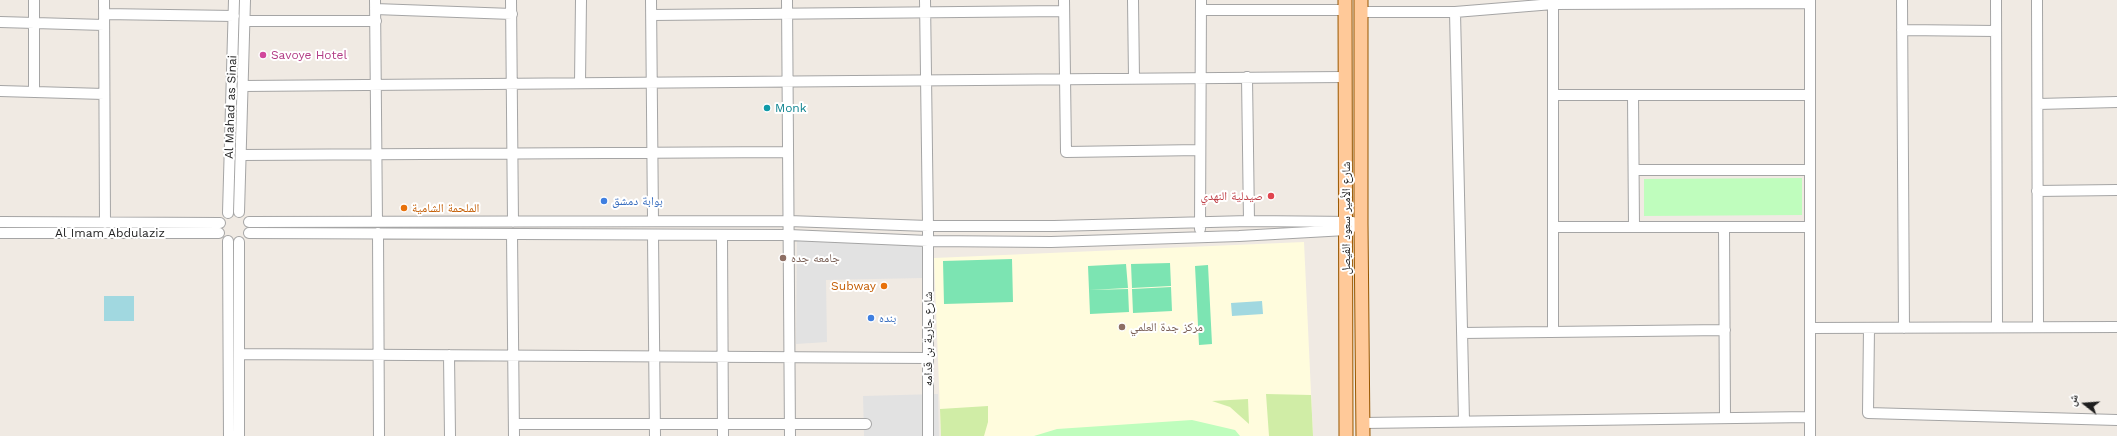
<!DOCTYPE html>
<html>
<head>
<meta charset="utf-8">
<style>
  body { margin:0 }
  #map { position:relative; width:2117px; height:436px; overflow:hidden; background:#f0eae3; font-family:"Work Sans","Noto Naskh Arabic",sans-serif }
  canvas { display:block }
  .north { position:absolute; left:2065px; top:384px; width:40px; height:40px; -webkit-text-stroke:3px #fff; paint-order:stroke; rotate:287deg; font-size:11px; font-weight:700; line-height:16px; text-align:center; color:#1e1e1e }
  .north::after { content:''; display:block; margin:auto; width:14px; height:18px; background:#1e1e1e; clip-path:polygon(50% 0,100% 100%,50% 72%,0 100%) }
</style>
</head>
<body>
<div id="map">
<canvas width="2117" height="436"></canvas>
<div class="north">ش</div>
</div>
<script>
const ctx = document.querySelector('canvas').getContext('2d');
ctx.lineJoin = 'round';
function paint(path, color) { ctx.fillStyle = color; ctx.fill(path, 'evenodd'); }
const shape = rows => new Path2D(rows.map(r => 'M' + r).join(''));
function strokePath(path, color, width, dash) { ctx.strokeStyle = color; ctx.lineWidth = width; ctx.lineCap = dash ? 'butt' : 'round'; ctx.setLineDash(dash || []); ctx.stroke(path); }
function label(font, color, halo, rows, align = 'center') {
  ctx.font = font + ' "Work Sans","Noto Naskh Arabic",sans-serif'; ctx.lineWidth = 4; ctx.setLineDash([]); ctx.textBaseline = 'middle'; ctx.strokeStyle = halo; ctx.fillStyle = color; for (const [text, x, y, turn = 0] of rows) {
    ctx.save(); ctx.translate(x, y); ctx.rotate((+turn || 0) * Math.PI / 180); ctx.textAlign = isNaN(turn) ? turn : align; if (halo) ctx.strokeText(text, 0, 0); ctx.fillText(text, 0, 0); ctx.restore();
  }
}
paint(shape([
  [1304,242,1313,436,941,436,934,258]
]), '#fffcdd');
paint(shape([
  [1266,394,1311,395,1313,436,1269,436],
  [1248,399,1249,424,1230,407,1212,401],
  [988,406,988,422,984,436,941,436,940,409]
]), '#d0eda6');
paint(shape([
  [1802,178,1802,215,1644,216,1644,179],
  [1192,420,1235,430,1240,436,1034,436,1057,429]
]), '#bffdbd');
paint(shape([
  [1012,259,1013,302,944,304,943,261],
  [1170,263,1171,286,1132,288,1131,264],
  [1126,264,1128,288,1089,290,1088,266],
  [1208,265,1212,344,1199,345,1195,266],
  [1171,287,1172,311,1133,313,1132,289],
  [1128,289,1129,312,1090,314,1089,290]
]), '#7ce4b2');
paint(shape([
  [797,240,922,244,922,278,826,280,827,342,796,344],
  [938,394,939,436,864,436,863,396]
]), '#e2e2e2');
paint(shape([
  [104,296,134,296,134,321,104,321],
  [1262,301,1263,314,1232,316,1231,303]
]), '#a1d8e0');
const minor = shape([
  [34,0,34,92],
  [104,0,105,223],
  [375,0,377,222],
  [511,0,513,222],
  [651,0,653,221],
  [787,0,790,436],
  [925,0,928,226,928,436],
  [1064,0,1066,152,1200,150],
  [1133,0,1134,78],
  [1810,0,1810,436],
  [1902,0,1904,328],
  [1996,0,1997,327],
  [2037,0,2038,327],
  [1553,4,1553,332],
  [375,9,512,14],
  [1201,10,1344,10],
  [1361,12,1455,12,1553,4,1810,3],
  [1455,12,1464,421],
  [104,14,234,16],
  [652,15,1064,11],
  [245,21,376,21],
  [0,22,104,25],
  [1902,30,1996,31],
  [1247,77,1249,221],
  [580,83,581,0],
  [243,86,1344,77],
  [0,91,104,94],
  [1553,95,1810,95],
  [1633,95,1634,227],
  [2038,104,2117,102],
  [241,155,788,152],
  [1634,170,1810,170],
  [2037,191,2117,190],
  [239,212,245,0],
  [228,213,234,0],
  [0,222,220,223],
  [249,222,789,221,928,226,1054,226,1249,221,1353,222],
  [1553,227,1810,227],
  [1724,227,1725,418],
  [1200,229,1201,0],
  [0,233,219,233],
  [249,233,789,235,928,241,1051,242,1239,236,1346,230,1361,223],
  [378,233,379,436],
  [512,234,514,436],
  [653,235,655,436],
  [722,235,723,436],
  [228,241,229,436],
  [239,242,239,436],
  [1810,328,2117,327],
  [1869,328,1868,413,2117,420],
  [1462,333,1725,330],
  [239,354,928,358],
  [449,355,450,436],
  [1363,423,1810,417],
  [514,424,866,424]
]);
const major = shape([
  [1345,0,1346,436],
  [1361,0,1361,223,1363,436]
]);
strokePath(minor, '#a5a5a5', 12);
strokePath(major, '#985700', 15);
strokePath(minor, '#fff', 10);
strokePath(major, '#ffc999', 13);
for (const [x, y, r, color] of [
  [263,55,4,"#d1479c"],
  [767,108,4,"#0f9aa8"],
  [1271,196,4,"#e0444e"],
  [604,201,4,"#3f7fe0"],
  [404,208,4,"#e8710a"],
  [783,258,4,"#8d6e63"],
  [884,286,4,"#e8710a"],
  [871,318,4,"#3f7fe0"],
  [1122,327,4,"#8d6e63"]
]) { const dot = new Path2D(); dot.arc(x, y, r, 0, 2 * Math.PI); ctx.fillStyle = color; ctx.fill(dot); strokePath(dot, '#fff', 1.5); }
label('12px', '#b23c85', '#fff', [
  ["Savoye Hotel",271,55]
], 'left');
label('12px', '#1e1e1e', '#fff', [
  ["Al Mahad as Sinai",231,107,-88],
  ["شارع الأمير سعود الفيصل",1346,218,-90],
  ["Al Imam Abdulaziz",110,233],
  ["شارع جارية بن قدامه",928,339,-90]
]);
label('12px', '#0d838f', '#fff', [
  ["Monk",775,108]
], 'left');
label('12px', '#be3a42', '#fff', [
  ["صيدلية النهدي",1263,196]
], 'right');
label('12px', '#366cbe', '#fff', [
  ["بوابة دمشق",612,201],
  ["بنده",879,318]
], 'left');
label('12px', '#c56008', '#fff', [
  ["الملحمة الشامية",412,208],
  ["Subway",876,286,"right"]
], 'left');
label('12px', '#785e54', '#fff', [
  ["جامعه جده",791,258],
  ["مركز جدة العلمي",1130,327]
], 'left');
</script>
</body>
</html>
